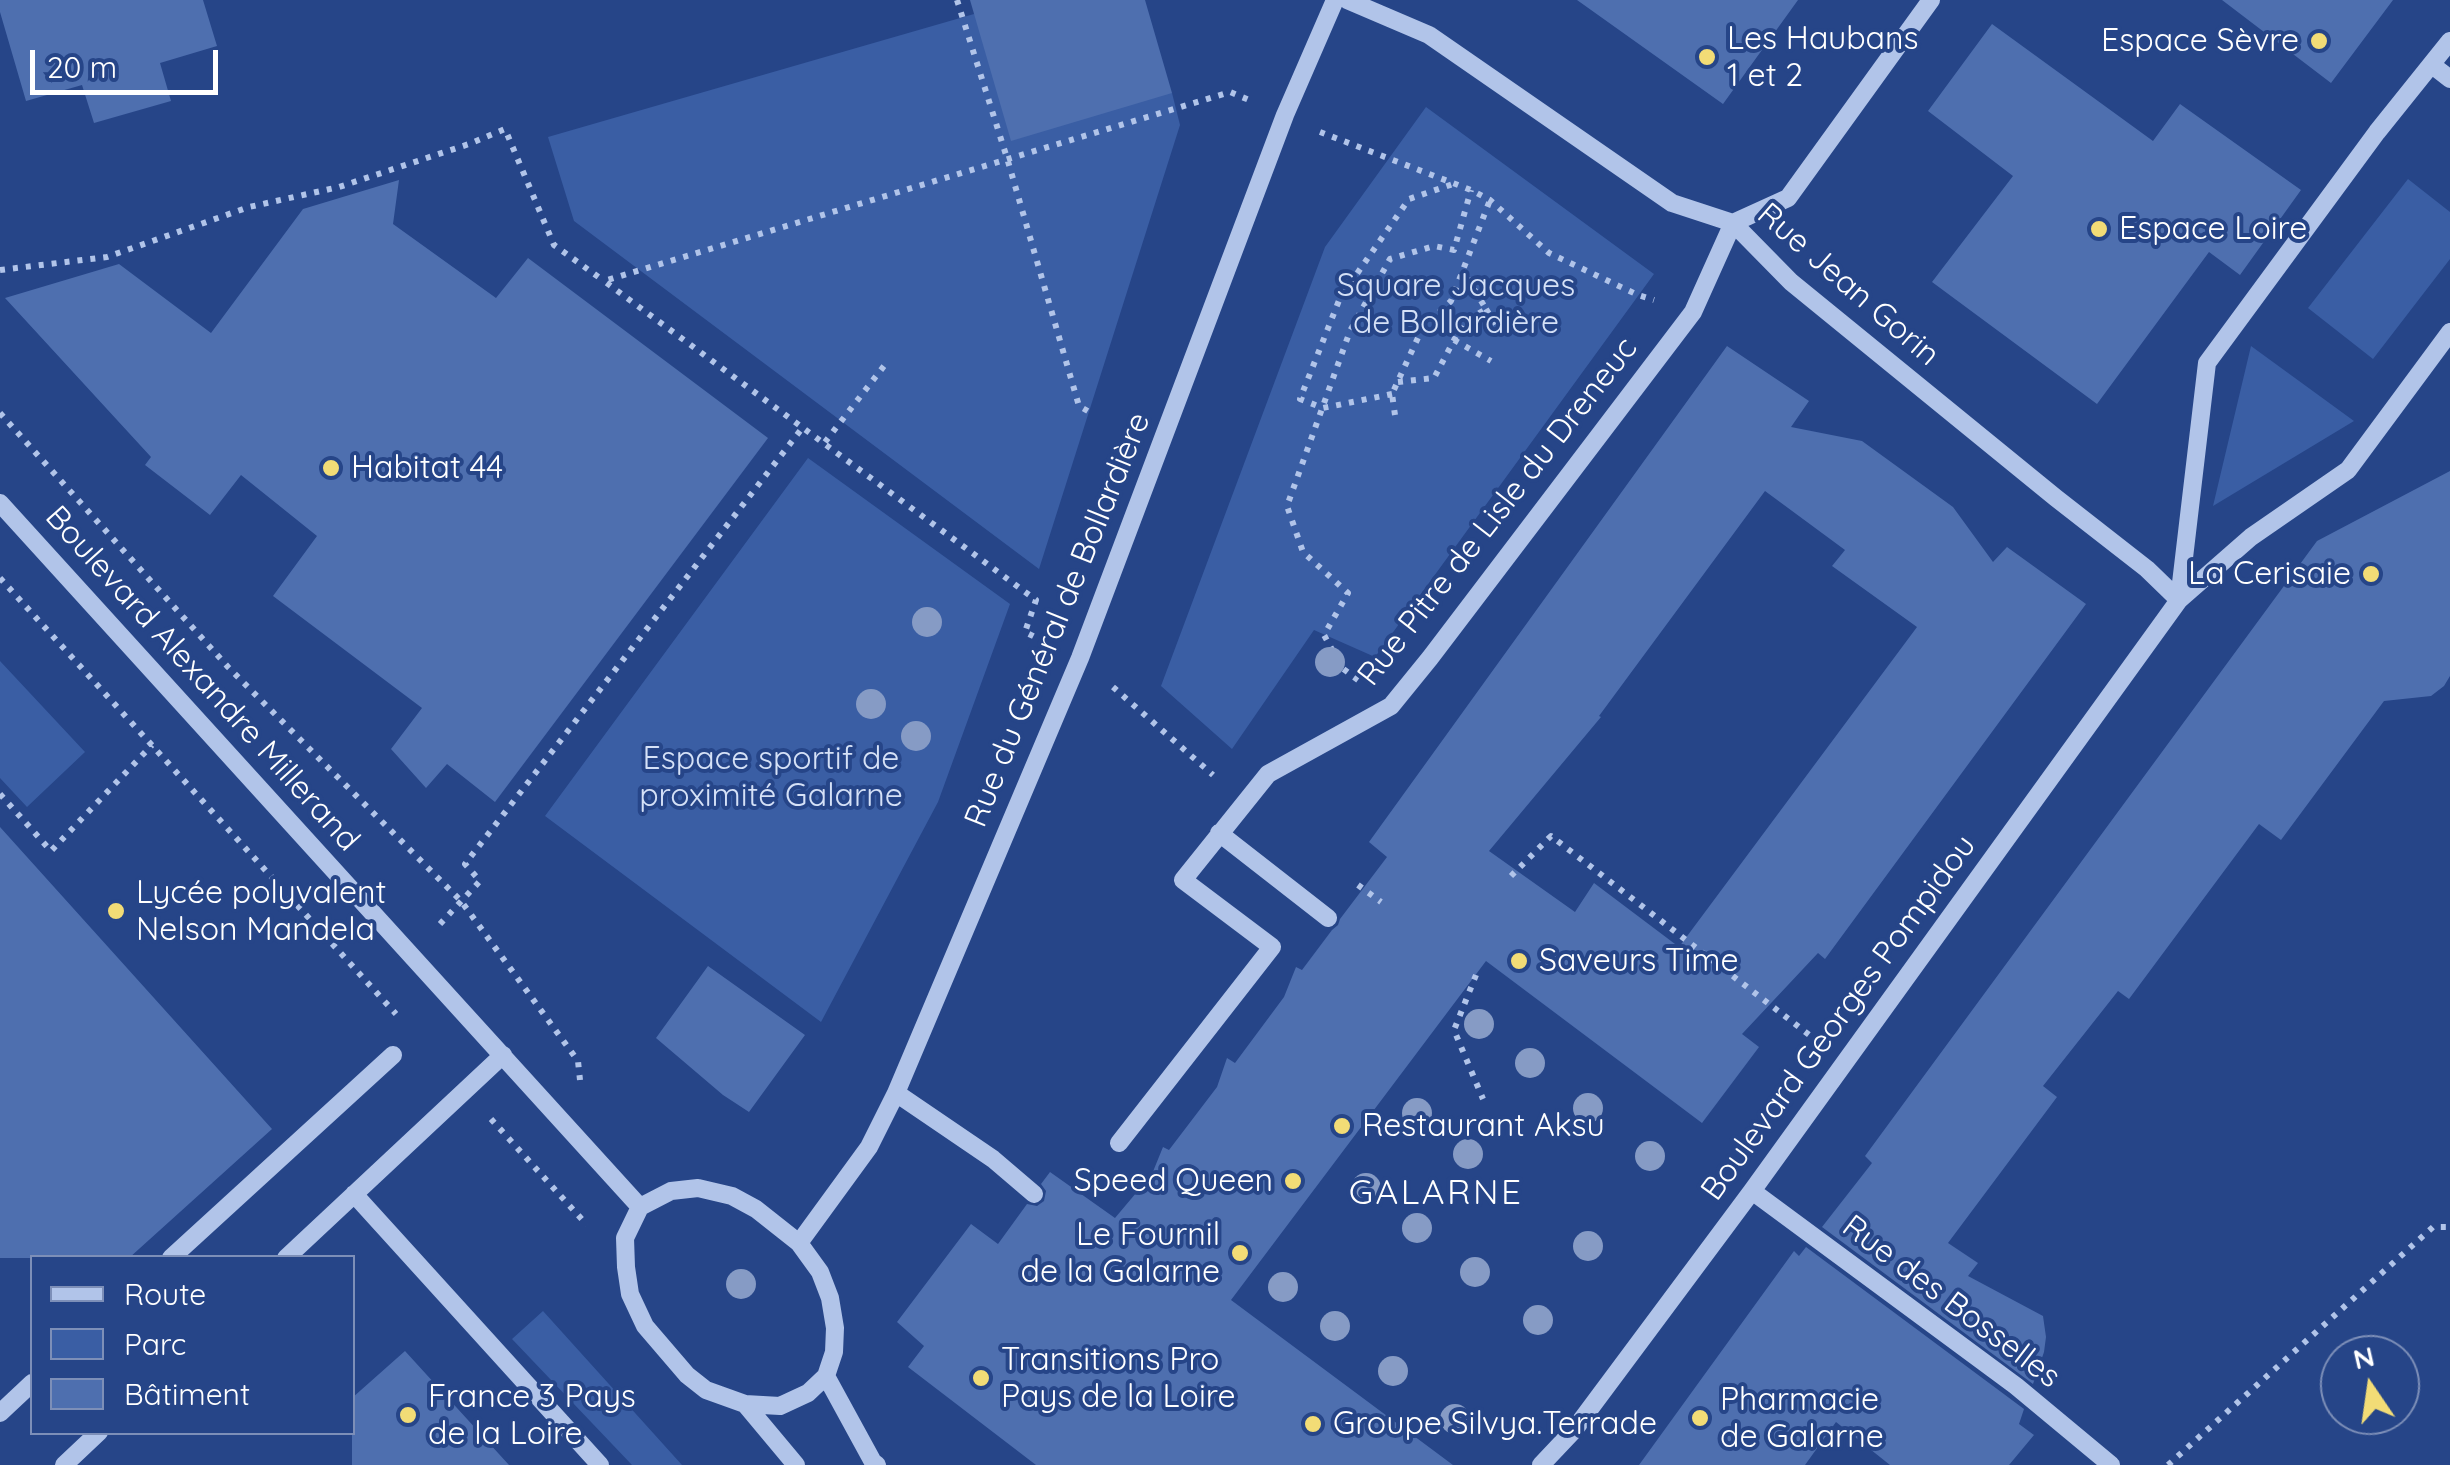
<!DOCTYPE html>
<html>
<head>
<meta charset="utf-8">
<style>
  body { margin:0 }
  #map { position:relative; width:2450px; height:1465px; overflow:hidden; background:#264588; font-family:Quicksand,sans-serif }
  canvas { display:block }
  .legend { position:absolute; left:30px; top:1255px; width:325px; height:180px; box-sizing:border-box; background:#264588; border:2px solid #7d8fb8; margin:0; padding:12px 18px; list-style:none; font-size:30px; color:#fff }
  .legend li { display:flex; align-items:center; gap:20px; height:50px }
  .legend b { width:50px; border:2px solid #7d8fb8 }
  .north { position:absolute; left:2320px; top:1335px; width:100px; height:100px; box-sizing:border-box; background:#264588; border:2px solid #7d8fb8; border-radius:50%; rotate:347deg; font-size:28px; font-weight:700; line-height:40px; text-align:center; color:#fff }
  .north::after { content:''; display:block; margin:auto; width:35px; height:45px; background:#f2dc76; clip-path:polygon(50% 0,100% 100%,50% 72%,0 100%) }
  .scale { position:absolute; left:30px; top:50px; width:188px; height:45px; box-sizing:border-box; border:5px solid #fff; border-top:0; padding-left:12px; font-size:30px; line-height:35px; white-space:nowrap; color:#fff; -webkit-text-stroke:8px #264588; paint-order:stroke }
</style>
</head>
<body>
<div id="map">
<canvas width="2450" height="1465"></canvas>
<ul class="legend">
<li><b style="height:12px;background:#b1c4e9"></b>Route</li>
<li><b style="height:28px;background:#3a5ea4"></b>Parc</li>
<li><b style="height:28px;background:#4e6faf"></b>Bâtiment</li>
</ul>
<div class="north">N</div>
<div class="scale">20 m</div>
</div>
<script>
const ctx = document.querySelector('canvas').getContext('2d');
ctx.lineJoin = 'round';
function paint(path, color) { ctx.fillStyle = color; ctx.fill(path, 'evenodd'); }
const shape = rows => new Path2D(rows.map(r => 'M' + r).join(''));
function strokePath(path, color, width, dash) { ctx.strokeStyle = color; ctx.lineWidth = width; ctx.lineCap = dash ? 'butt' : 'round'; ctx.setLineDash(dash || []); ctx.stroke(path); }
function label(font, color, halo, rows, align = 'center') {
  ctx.font = font + ' Quicksand,sans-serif'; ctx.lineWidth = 8; ctx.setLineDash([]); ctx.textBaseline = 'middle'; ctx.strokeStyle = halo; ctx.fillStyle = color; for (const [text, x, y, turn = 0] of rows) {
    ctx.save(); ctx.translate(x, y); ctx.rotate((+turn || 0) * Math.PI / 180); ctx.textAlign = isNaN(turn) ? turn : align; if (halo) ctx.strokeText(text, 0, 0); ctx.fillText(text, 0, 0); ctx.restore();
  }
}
paint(shape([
  [974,14,1172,93,1180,125,1039,569,574,221,548,137],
  [1426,107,1654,274,1375,657,1314,630,1232,749,1161,686,1325,247],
  [2408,179,2450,212,2450,259,2373,359,2308,308],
  [2251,346,2354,421,2213,506],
  [808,458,1010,604,938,802,821,1022,545,816],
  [0,661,85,752,27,807,0,778],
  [543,1311,682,1465,632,1465,512,1339]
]), '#3a5ea4');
paint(shape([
  [0,0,203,0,217,46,160,63,171,101,94,123,82,85,26,101,0,12],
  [970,0,1145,0,1172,93,1011,141],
  [1577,0,1798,0,1723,104],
  [2222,0,2393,0,2331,83],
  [1992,24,2153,141,2180,104,2301,190,2240,275,2209,252,2097,404,1932,282,2013,176,1928,111],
  [399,180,393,224,496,298,528,258,768,438,495,802,447,764,426,788,391,749,422,708,273,596,317,536,241,475,210,515,145,465,151,457,5,298,119,264,211,333,303,209],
  [1727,346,1809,401,1791,427,1862,441,1953,507,1993,562,2007,547,2086,604,1825,959,1818,953,1742,1034,1759,1047,1702,1123,1486,961,1231,1300,1453,1465,1036,1465,908,1367,924,1346,897,1322,971,1224,998,1244,1027,1204,1037,1206,1044,1201,1046,1191,1041,1184,1050,1172,1115,1218,1152,1174,1163,1147,1169,1150,1217,1087,1227,1058,1235,1063,1284,997,1296,967,1302,970,1332,930,1338,925,1340,919,1387,857,1369,842],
  [1765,491,1845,550,1832,566,1917,627,1679,947,1594,883,1575,912,1489,851,1601,717,1599,716],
  [2450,471,2450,676,2444,686,2431,696,2384,701,2281,840,2259,824,2129,999,2118,991,2043,1086,2057,1097,1948,1243,1978,1263,1968,1276,2043,1316,2046,1337,2044,1352,2033,1384,1822,1227,1872,1163,1865,1156,2317,541],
  [0,827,272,1129,129,1258,0,1258],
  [708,966,805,1035,749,1112,723,1095,656,1038],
  [1806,1247,2024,1409,2019,1424,2034,1435,2009,1465,1890,1465,1836,1422,1805,1465,1639,1465,1794,1251,1799,1256],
  [405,1351,509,1465,352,1465,352,1398]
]), '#4e6faf');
strokePath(shape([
  [957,0,1007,158,1079,406,1093,414],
  [1320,132,1471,190,1490,200,1549,253,1638,295,1654,300],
  [0,270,107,257,249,207,339,187,469,144,505,129,554,245,604,281],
  [1486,309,1503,336],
  [1454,340,1491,361],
  [1398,382,1434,378,1463,323,1486,309,1463,271],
  [1392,394,1323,408,1300,399,1340,298,1409,199,1453,184],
  [0,413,228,667,461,901,578,1061,580,1080],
  [1395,415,1392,394,1422,329,1451,301,1490,200],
  [825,442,884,366],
  [0,578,396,1014],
  [1045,642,1025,632,1036,600,604,281,1230,92,1249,100],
  [1358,680,1342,668,1324,635,1348,593,1303,552,1287,506,1350,331,1390,259,1434,246,1454,250,1471,190],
  [1113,687,1213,775],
  [0,794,51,851,152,745],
  [1511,876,1551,836,1812,1037],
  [1358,885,1381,902],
  [440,924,480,881,465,864,803,427],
  [1476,975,1454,1030,1483,1099],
  [491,1119,587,1225],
  [2168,1465,2433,1227,2450,1227]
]), '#b1c4e9', 6, [5, 8]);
strokePath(shape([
  [1347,0,1429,35,1672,203,1733,223,1791,282,2056,498,2147,569,2179,600],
  [2432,65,2450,79],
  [1733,223,1788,198,1931,0],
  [0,503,640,1207],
  [2179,600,2207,363,2377,132,2450,41],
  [1219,833,1328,918],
  [896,1093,993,1159,1034,1194],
  [1119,1143,1272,947,1183,880,1268,774,1391,706,1430,658,1693,312,1733,223],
  [698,1188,732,1196,756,1209,799,1243,820,1272,830,1298,835,1328,834,1352,826,1376,808,1393,780,1406,745,1404,706,1390,687,1375,645,1326,630,1294,626,1267,625,1238,640,1207,671,1191,698,1188],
  [1752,1191,2016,1386,2111,1465],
  [354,1194,600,1465],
  [799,1243,869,1147,896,1093,1080,658,1285,115,1335,0],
  [171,1258,393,1055],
  [286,1258,503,1055],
  [826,1376,873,1462,877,1465],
  [745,1404,796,1465],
  [0,1413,32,1383],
  [64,1465,99,1432],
  [1541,1465,1574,1430,1752,1191,2179,600,2251,537,2348,470,2450,332]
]), '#b1c4e9', 18);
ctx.fillStyle = '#869bc5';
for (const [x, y] of [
  [927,622],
  [1330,662],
  [871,704],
  [916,736],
  [1479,1024],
  [1530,1063],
  [1588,1108],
  [1417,1113],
  [1468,1154],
  [1650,1156],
  [1366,1188],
  [1417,1228],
  [1588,1246],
  [1475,1272],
  [741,1284],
  [1283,1287],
  [1538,1320],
  [1335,1326],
  [1393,1371],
  [1455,1419]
]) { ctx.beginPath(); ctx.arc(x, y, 15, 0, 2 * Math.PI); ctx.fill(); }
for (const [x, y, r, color] of [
  [2319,41,10,"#f2dc76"],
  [1707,57,10,"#f2dc76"],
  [2099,229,10,"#f2dc76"],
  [331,468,10,"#f2dc76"],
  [2371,574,10,"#f2dc76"],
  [116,911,10,"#f2dc76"],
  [1519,961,10,"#f2dc76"],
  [1342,1126,10,"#f2dc76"],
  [1293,1181,10,"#f2dc76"],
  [1240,1253,10,"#f2dc76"],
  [981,1378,10,"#f2dc76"],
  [408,1415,10,"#f2dc76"],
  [1700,1418,10,"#f2dc76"],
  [1313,1424,10,"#f2dc76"]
]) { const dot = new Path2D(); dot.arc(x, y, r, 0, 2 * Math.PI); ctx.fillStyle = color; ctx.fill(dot); strokePath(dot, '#264588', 4); }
label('32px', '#fff', '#264588', [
  ["Les Haubans",1727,39],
  ["1 et 2",1727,76],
  ["Espace Sèvre",2299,41,"right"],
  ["Espace Loire",2119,229],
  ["Habitat 44",351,468],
  ["La Cerisaie",2351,574,"right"],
  ["Lycée polyvalent",136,893],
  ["Nelson Mandela",136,930],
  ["Saveurs Time",1539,961],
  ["Restaurant Aksu",1362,1126],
  ["Speed Queen",1273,1181,"right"],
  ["Le Fournil",1220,1235,"right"],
  ["de la Galarne",1220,1272,"right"],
  ["Transitions Pro",1001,1360],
  ["Pays de la Loire",1001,1397],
  ["France 3 Pays",428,1397],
  ["de la Loire",428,1434],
  ["Pharmacie",1720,1400],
  ["de Galarne",1720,1437],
  ["Groupe Silvya.Terrade",1333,1424]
], 'left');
label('32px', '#fff', '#264588', [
  ["Rue Jean Gorin",1848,285,41],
  ["Rue Pitre de Lisle du Dreneuc",1498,512,-52],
  ["Rue du Général de Bollardière",1058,620,-68],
  ["Boulevard Alexandre Millerand",202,679,48],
  ["Boulevard Georges Pompidou",1839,1018,-54],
  ["Rue des Bosselles",1951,1302,37]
]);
label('32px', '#d5e1f7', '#264588', [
  ["Square Jacques",1456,286],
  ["de Bollardière",1456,323],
  ["Espace sportif de",771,759],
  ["proximité Galarne",771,796]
]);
ctx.letterSpacing = '2.5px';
label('35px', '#fff', '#264588', [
  ["GALARNE",1436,1193]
]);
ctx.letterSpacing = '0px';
</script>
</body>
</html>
